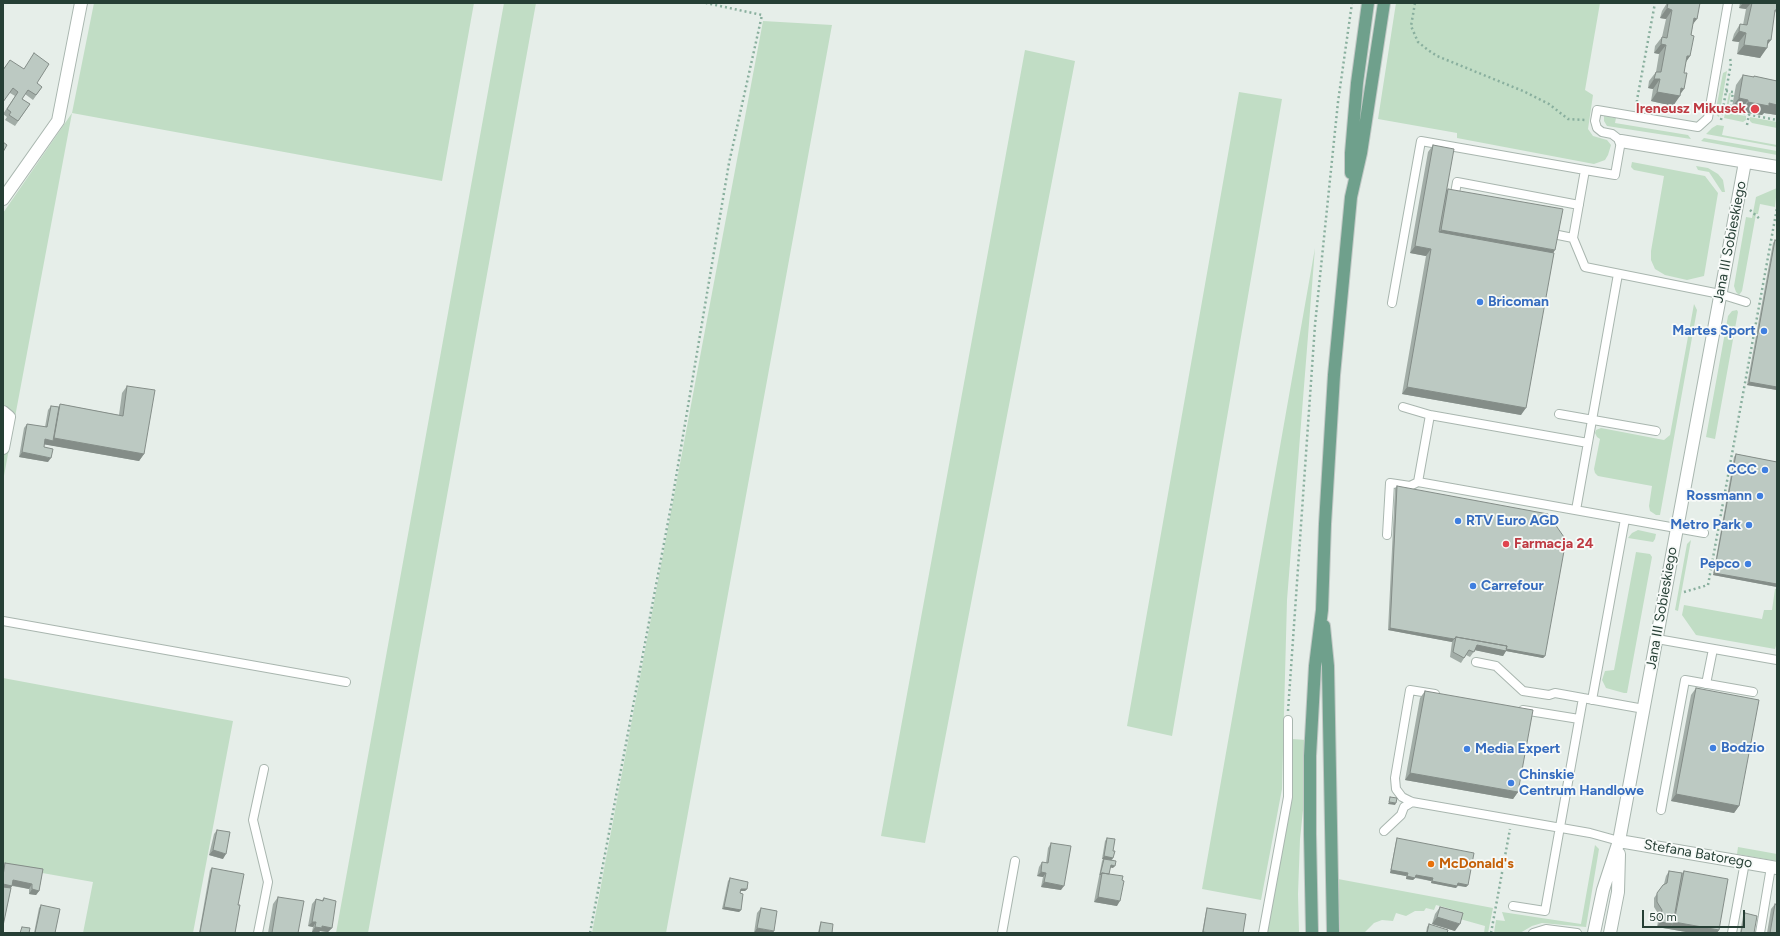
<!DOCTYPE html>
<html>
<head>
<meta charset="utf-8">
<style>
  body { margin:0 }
  #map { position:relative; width:1780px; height:936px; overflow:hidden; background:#e6eee9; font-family:Figtree,sans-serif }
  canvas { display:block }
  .frame { position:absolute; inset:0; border:4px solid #263f35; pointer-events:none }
  .scale { position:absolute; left:1642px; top:910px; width:103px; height:18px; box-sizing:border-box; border:2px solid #263f35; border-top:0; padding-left:5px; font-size:12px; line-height:14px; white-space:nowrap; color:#263f35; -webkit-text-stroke:3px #f7faf8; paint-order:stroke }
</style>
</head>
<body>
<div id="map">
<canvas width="1780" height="936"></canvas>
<div class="frame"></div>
<div class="scale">50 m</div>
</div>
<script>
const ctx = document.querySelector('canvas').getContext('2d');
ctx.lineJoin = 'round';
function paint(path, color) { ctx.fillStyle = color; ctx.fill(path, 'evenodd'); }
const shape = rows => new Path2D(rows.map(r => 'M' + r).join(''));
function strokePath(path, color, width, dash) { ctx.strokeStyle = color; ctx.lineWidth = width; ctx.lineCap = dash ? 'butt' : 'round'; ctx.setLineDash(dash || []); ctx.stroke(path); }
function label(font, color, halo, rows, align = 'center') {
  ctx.font = font + ' Figtree,sans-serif'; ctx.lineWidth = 3.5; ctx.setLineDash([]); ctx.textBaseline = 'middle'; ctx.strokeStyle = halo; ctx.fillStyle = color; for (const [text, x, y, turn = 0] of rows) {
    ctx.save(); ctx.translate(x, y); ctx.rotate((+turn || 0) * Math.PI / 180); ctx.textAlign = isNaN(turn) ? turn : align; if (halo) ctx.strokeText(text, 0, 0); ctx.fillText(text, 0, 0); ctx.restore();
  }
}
paint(shape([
  [94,3,474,3,442,181,72,113,3,481,3,213,72,113],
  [504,3,536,3,368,933,336,933],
  [1396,3,1600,3,1585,90,1593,95,1588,129,1593,136,1607,140,1611,145,1608,155,1605,160,1594,164,1457,138,1457,133,1378,119],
  [763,21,832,25,666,933,592,933],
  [1025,50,1075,61,925,843,881,836],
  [1727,71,1719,117,1715,114,1723,73],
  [1239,92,1282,99,1172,736,1127,726],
  [1729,93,1731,93,1727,113,1746,116,1746,120,1743,122,1724,118],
  [1604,116,1616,118,1615,123,1688,135,1691,139,1607,126,1604,121],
  [1750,117,1777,122,1777,128,1752,123,1750,121],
  [1717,125,1724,126,1722,135,1777,145,1777,147,1706,134,1712,128],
  [1704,138,1777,151,1777,155,1701,141],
  [1632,162,1705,176,1718,193,1704,276,1687,280,1665,275,1655,269,1651,260,1651,251,1664,176,1634,170,1631,167],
  [1696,166,1708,168,1718,174,1723,180,1725,192,1722,192,1709,172,1698,170],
  [1777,188,1775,207,1760,204,1758,214,1756,214,1742,291,1739,295,1736,292,1734,286,1746,217,1752,218,1756,197],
  [1315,248,1287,600,1282,789,1261,900,1202,889],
  [1694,304,1697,310,1660,515,1656,515,1650,511,1649,506,1652,486,1598,476,1595,473,1594,469,1600,439,1597,437,1595,433,1596,430,1601,428,1664,440,1670,435],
  [1737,310,1738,312,1715,439,1706,437,1728,316,1732,311],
  [1638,530,1656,534,1655,539,1653,542,1628,538,1632,533],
  [1691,540,1678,611,1675,610,1687,544],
  [1636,552,1650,554,1652,557,1627,693,1624,693,1606,688,1602,680,1605,671,1614,670],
  [1775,589,1777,589,1777,642,1775,649,1696,635,1682,615,1684,605,1762,619,1764,610,1772,610],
  [3,678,233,721,193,933,83,933,93,882,3,866],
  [1292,739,1306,740,1305,791,1300,839,1298,894,1299,933,1267,933,1281,855],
  [1595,845,1599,849,1586,927,1542,923,1532,926,1520,933,1494,933,1496,920,1505,921,1502,912,1581,924],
  [1738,847,1777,854,1777,861,1737,854],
  [1338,879,1493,908,1488,933,1484,933,1485,926,1460,919,1461,912,1436,905,1434,910,1426,908,1424,911,1415,911,1406,916,1396,913,1393,921,1382,920,1374,923,1364,933,1340,933]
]), '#c1ddc5');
const service = shape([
  [1728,3,1708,118,1698,127,1597,110,1595,121,1597,128,1602,132,1612,134,1621,141,1615,175,1585,170,1573,238,1585,267,1720,294,1746,302],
  [1454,199,1457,182,1579,205],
  [1553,234,1573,238],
  [1392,303,1421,141,1585,170],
  [1403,407,1430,415,1588,443],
  [1559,414,1656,431],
  [1418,482,1430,415],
  [1576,510,1618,274],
  [1387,535,1390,483,1410,486,1418,482,1704,533],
  [3,621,346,682],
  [1657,639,1777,660],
  [1476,662,1496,666,1523,691,1549,695,1555,693,1644,709],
  [1706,684,1713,649],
  [1435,694,1410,690,1395,778,1396,789,1402,797,1412,802,1590,833,1619,841],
  [1592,700,1625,519],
  [1523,710,1579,719],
  [1661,810,1685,680,1753,692],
  [1384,831,1401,815,1404,807,1412,802],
  [1513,906,1545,911,1583,698],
  [258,933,268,882,253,820,264,769],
  [1002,933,1015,861],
  [1263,933,1288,797,1288,720],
  [1533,933,1546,929,1577,933],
  [1732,933,1745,862],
  [1760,933,1771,867]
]);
const minor = shape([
  [1621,141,1777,167],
  [3,199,58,121,81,3],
  [3,412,9,417,3,448],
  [1619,841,1777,868],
  [1594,933,1603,890,1619,841,1745,162],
  [1610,933,1618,892,1619,854]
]);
const primary = shape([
  [1351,173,1351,153,1357,83,1368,3],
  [1324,626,1328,666,1333,933],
  [1312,933,1310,834,1310,756,1315,666,1322,610,1325,524,1334,375,1351,197,1361,153,1384,3]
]);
strokePath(service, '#a9b6af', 10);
strokePath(minor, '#a9b6af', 14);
strokePath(primary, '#c2c9c6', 14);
strokePath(shape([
  [1415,3,1411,26,1418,42,1428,50,1437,56,1523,91,1549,104,1568,119,1585,120],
  [1726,91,1733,92,1730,111,1777,120],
  [1637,107,1637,100,1655,3],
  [1721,120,1731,63,1730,58],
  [1747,125,1749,114],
  [1750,210,1761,220],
  [1684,592,1708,585,1777,208],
  [1288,711,1315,325,1338,102,1352,3],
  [590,933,672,501,729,163,762,15,706,3],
  [1491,933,1510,829]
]), '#89af9e', 2.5, [2, 3]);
strokePath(service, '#fff', 8);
strokePath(minor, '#fff', 12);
strokePath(primary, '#6fa08c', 12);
paint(shape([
  [1667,3,1700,3,1693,24,1691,35,1690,56,1686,62,1680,94,1673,106,1651,101,1653,89,1648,88,1649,81,1656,72,1659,54,1654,53,1655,46,1662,37,1666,19,1660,18,1662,11],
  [1740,3,1777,3,1777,10,1774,14,1767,45,1760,58,1737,54,1739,42,1732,41,1734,34,1740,24,1743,25,1746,9,1739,8],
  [3,70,37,83,42,87,33,100,25,94,22,99,30,104,15,126,5,120,7,117,3,114,15,96,10,93],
  [1743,75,1753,77,1754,76,1777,81,1777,115,1764,113,1762,115,1741,112,1742,109,1732,107,1736,85],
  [1433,145,1446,191,1448,189,1554,253,1521,415,1402,394,1426,256,1410,253,1428,152],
  [1775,240,1777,390,1747,385,1773,243],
  [127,386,144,454,139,461,44,444,44,447,48,462,19,457,24,428,27,424,45,427,48,410,51,406,59,407,60,404,119,415,122,393],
  [1736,454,1777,462,1777,587,1713,575,1734,457],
  [1397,486,1545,656,1543,658,1506,651,1503,656,1475,650,1470,657,1466,655,1461,663,1450,657,1452,642,1388,630,1395,488],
  [1696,688,1739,806,1734,813,1671,801,1691,695],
  [1425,691,1518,792,1513,799,1405,780,1420,698],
  [217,830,223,859,209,855,214,834],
  [1107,838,1113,851,1113,858,1112,860,1113,868,1110,867,1109,874,1117,906,1094,902,1102,861,1103,859,1102,859,1105,841],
  [1397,838,1468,885,1466,887,1458,886,1456,888,1431,883,1431,881,1415,878,1413,880,1406,879,1406,876,1390,873,1396,841],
  [1051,843,1061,890,1041,887,1043,877,1037,876,1039,867,1042,862,1046,863,1048,848],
  [5,863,43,869,39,891,36,895,29,894,29,889,12,886,11,888,3,926,3,866],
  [212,868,238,905,235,933,199,933,210,870],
  [1669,871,1682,873,1684,871,1719,930,1717,933,1692,933,1657,927,1659,915,1654,907,1654,898,1663,885,1664,884,1666,876],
  [730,878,747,889,745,891,740,891,740,893,741,910,739,912,722,909,728,881],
  [278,897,298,933,268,933,273,904],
  [324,898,332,928,328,932,320,931,318,933,312,932,313,927,308,926,312,904,316,899,322,900],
  [1775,904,1777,933,1767,933,1771,909],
  [41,905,55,933,34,933,39,908],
  [1440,907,1455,931,1432,924,1435,914],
  [761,908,777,911,754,933,757,913],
  [1207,908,1243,933,1202,933,1206,911],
  [1745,913,1754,933,1740,933,1743,916],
  [821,922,832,933,818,933,820,924],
  [1429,924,1447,933,1426,933,1427,927]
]), '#a2ada7');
paint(shape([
  [1743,3,1751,3,1746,9,1739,8],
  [1667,8,1672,10,1666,19,1660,18],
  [1694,18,1697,19,1690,28],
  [1739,31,1746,33,1739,42,1732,41],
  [1768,40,1771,40,1765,48,1767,48,1760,58,1737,54,1744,45],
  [1661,44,1666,45,1659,54,1654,53],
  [1687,56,1690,56,1683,66],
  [1654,79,1660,79,1653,89,1648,88],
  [1681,88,1684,89,1679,96,1680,96,1673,106,1651,101,1657,92],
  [1739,98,1748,100,1742,109,1732,107],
  [1748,102,1769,103,1777,105,1777,115,1764,113,1762,115,1741,112],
  [1441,230,1555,250,1549,260,1434,239],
  [1415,246,1431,249,1426,256,1410,253],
  [1749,382,1777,387,1777,390,1747,385],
  [1407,387,1526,408,1521,415,1402,394],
  [54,438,144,454,139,461,42,444,45,439,53,441],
  [22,452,51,458,48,462,19,457],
  [1714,573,1777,584,1777,587,1713,575],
  [1390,628,1454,639,1452,642,1388,630],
  [1455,640,1545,656,1543,658,1506,651,1503,656,1474,650],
  [1410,773,1518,792,1513,799,1405,780],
  [1676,794,1739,806,1734,813,1671,801],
  [1389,802,1396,803,1395,805,1388,804],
  [213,850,226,854,223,859,209,855],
  [1104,856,1113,858,1111,860,1102,859],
  [1111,865,1115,866,1113,868,1109,867],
  [1391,870,1408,873,1406,876,1390,873],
  [1041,872,1046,873,1043,877,1037,876],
  [1416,875,1433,878,1431,881,1414,877],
  [1407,876,1415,878,1413,880,1406,879],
  [13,880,32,884,29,889,10,885],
  [1432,881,1457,886,1456,888,1431,883],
  [1044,882,1064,886,1061,890,1041,887],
  [1458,883,1468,885,1466,887,1456,885],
  [3,884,12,886,9,891,3,890],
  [32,889,39,891,36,895,29,894],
  [741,889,747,889,745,891,739,891],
  [1098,897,1120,901,1117,906,1094,902],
  [724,907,741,910,739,912,722,909],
  [1437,917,1460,924,1455,931,1432,924],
  [312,922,316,922,313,927,308,926],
  [1660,922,1673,924,1669,929,1657,927],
  [1674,922,1719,930,1717,933,1692,933,1669,929],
  [322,926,332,928,328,932,320,931,318,933,312,932,315,927],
  [757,928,774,931,773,933,754,933]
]), '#848d88');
const building = shape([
  [1668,3,1700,3,1697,19,1694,18,1691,35,1694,36,1690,56,1687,56,1684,73,1687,73,1684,89,1681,88,1680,96,1657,92,1660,79,1654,79,1656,72,1661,72,1666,45,1661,44,1662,37,1667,38,1672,10,1667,8,1668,3],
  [1752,3,1777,3,1777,10,1775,10,1771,40,1768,40,1767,48,1744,45,1746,33,1739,31,1740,24,1747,25,1752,3],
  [34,53,49,64,37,83,42,87,36,95,28,90,22,99,30,104,18,121,9,115,11,112,7,109,18,92,13,88,3,102,3,70,10,60,24,69,34,53],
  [1743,75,1754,77,1754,76,1777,81,1777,105,1769,103,1769,106,1748,102,1748,100,1739,98,1743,75],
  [3,142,7,145,3,152,3,142],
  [1433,145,1454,149,1439,232,1554,253,1526,408,1407,387,1431,249,1415,246,1433,145],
  [1448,189,1563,209,1555,250,1441,230,1448,189],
  [1775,240,1777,241,1777,387,1749,382,1775,240],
  [127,386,155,390,144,454,54,438,60,404,123,416,127,386],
  [51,406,59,407,53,441,45,439,44,447,53,449,51,458,22,452,27,424,47,427,51,406],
  [1736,454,1777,462,1777,584,1714,573,1736,454],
  [1397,486,1548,514,1566,540,1545,656,1506,649,1507,646,1456,637,1454,639,1390,628,1397,486],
  [1456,637,1507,646,1506,651,1477,645,1474,652,1469,650,1464,658,1453,652,1456,637],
  [1696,688,1759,700,1739,806,1676,794,1696,688],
  [1425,691,1533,710,1518,792,1410,773,1425,691],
  [1390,797,1397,798,1396,803,1389,802,1390,797],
  [217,830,230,832,226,854,213,850,217,830],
  [1107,838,1115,839,1113,851,1115,851,1113,858,1104,856,1107,838],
  [1397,838,1474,853,1468,885,1458,883,1457,886,1432,881,1433,878,1416,875,1415,878,1407,876,1408,873,1391,870,1397,838],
  [1051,843,1071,846,1064,886,1044,882,1046,873,1041,872,1042,862,1048,863,1051,843],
  [1104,859,1116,861,1115,866,1111,865,1109,874,1102,873,1100,875,1104,859],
  [5,863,43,869,39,891,32,889,32,884,13,880,12,886,3,884,3,876,5,863],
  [212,868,244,874,238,905,240,905,235,933,204,933,200,932,212,868],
  [1669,871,1682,873,1673,924,1660,922,1662,910,1657,902,1657,893,1663,885,1667,883,1669,871],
  [1684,871,1728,879,1719,930,1674,922,1684,871],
  [1102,873,1123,876,1122,880,1124,881,1120,901,1098,897,1102,873],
  [730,878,748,882,747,889,741,889,740,893,743,894,741,910,724,907,730,878],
  [3,887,11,888,3,926,3,887],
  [278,897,304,901,298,933,272,933,278,897],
  [324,898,336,901,332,928,322,926,322,928,315,927,316,922,312,922,316,899,323,901,324,898],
  [1775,904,1777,905,1777,933,1770,933,1775,904],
  [41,905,60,909,55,933,35,933,41,905],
  [1440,907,1463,913,1460,924,1437,917,1440,907],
  [761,908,777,911,774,931,757,928,761,908],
  [1207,908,1246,914,1243,933,1209,933,1203,932,1207,908],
  [1745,913,1757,916,1754,933,1741,933,1745,913],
  [821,922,833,924,832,933,819,933,821,922],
  [1429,924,1448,930,1447,933,1427,933,1429,924],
  [22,927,30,928,29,933,20,933,22,927]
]);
paint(building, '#bcc9c2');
strokePath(building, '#848d88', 1);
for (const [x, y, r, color] of [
  [1755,109,5,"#e0444e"],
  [1480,302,4,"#3f7fe0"],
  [1764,331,4,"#3f7fe0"],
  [1765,470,4,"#3f7fe0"],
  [1760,496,4,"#3f7fe0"],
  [1458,521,4,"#3f7fe0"],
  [1749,525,4,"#3f7fe0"],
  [1506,544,4,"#e0444e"],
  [1748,564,4,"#3f7fe0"],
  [1473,586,4,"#3f7fe0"],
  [1713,748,4,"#3f7fe0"],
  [1467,749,4,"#3f7fe0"],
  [1511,783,4,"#3f7fe0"],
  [1431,864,4,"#e8710a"]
]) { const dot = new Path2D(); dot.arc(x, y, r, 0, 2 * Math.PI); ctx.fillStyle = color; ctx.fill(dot); strokePath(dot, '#f7faf8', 1.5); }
label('bold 14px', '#be3a42', '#f7faf8', [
  ["Ireneusz Mikusek",1746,109],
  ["Farmacja 24",1514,544,"left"]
], 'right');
label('14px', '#263f35', '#f7faf8', [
  ["Jana III Sobieskiego",1730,242,-79],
  ["Jana III Sobieskiego",1662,608,-80],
  ["Stefana Batorego",1698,854,10]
]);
label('bold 14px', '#366cbe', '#f7faf8', [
  ["Bricoman",1488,302],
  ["Martes Sport",1756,331,"right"],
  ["CCC",1757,470,"right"],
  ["Rossmann",1752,496,"right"],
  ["RTV Euro AGD",1466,521],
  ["Metro Park",1741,525,"right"],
  ["Pepco",1740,564,"right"],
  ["Carrefour",1481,586],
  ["Bodzio",1721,748],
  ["Media Expert",1475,749],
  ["Chinskie",1519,775],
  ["Centrum Handlowe",1519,791]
], 'left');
label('bold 14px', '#c56008', '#f7faf8', [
  ["McDonald's",1439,864]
], 'left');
</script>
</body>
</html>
